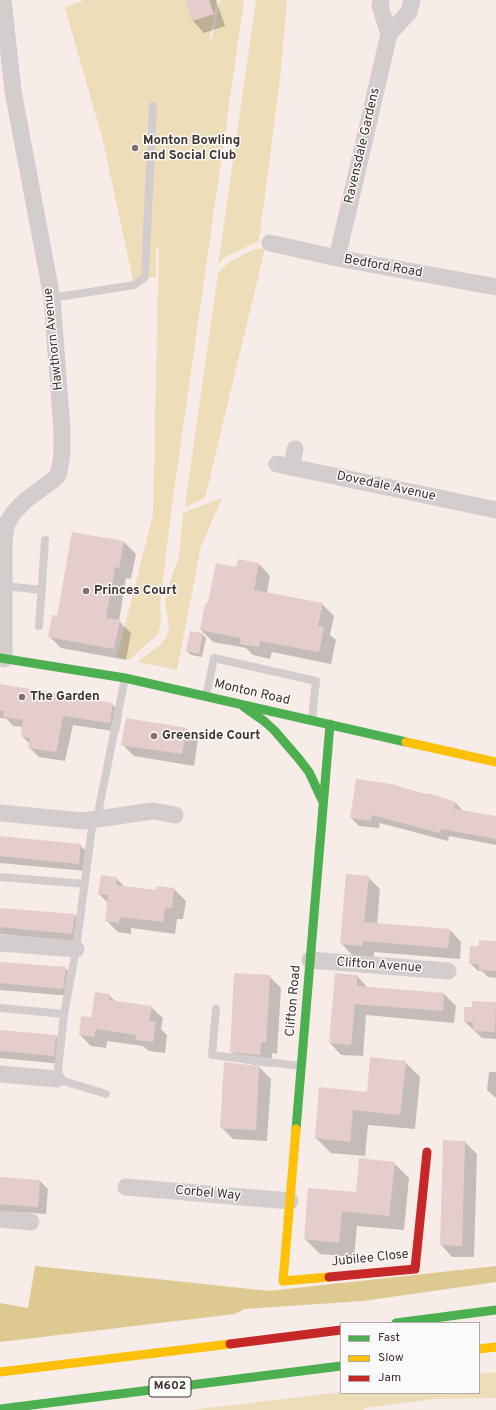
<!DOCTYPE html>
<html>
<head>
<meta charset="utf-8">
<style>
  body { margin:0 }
  #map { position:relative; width:496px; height:1410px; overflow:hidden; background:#f7ece8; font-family:Overpass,sans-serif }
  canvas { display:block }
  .legend { position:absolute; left:340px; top:1322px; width:140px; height:72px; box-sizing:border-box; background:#fafafa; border:1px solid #afaaa8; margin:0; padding:5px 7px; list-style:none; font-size:12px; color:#3f312d }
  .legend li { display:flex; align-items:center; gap:8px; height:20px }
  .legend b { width:20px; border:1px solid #afaaa8 }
</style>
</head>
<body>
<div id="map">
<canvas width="496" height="1410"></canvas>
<ul class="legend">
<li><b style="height:5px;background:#4caf50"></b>Fast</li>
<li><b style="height:5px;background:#ffc107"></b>Slow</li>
<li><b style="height:5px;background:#c62828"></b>Jam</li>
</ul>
</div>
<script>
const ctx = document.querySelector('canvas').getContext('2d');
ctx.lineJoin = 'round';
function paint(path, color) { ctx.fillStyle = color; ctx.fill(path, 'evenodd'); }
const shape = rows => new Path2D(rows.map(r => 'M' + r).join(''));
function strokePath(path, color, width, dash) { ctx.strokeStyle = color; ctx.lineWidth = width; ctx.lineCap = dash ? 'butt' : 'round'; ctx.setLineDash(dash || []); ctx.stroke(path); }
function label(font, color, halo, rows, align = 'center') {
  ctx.font = font + ' Overpass,sans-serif'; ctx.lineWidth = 3; ctx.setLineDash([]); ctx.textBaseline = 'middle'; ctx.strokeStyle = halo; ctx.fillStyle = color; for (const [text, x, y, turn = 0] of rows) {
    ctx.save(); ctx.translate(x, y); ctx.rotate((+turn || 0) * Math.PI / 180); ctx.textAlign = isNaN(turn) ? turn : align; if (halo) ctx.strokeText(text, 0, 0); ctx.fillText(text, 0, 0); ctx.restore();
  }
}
paint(shape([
  [84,0,217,0,209,43,213,35,220,0,244,0,171,512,160,605,161,622,158,634,129,660,117,657,153,514,159,245,156,251,156,277,133,280,102,137,65,8],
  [256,0,287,0,280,79,259,241,225,257,218,265],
  [265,248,205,498,185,507,218,273,228,263,252,250],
  [222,498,201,546,177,670,138,662,144,657,160,645,167,636,169,627,165,601,172,575,179,558,183,513],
  [496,1372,496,1398,437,1399,364,1408,364,1410,191,1410,341,1392,341,1393,479,1393,479,1374]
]), '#edddb9');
paint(shape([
  [35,1266,269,1291,496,1266,496,1282,363,1301,244,1309,235,1314,0,1342,0,1303,28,1308]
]), '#deca90');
paint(shape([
  [186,0,216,0,225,26,204,33,193,21],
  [124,542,136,554,131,579,126,578,119,621,131,633,126,660,61,648,49,636],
  [259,564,270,576,267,593,322,604,334,616,330,635,336,640,331,664,272,652,270,659,253,655,246,648,213,642,201,630,237,568],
  [202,634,206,638,202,657,191,655,187,651],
  [0,685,112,704,122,714,119,732,73,725,65,761,39,757,29,747,30,744,22,736,23,727,13,726,7,719,0,718],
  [186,729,198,740,194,766,134,756,122,744],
  [392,785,455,802,463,811,496,817,496,845,449,836,448,841,380,823,379,828,359,826,351,818],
  [0,837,80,845,88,853,86,871,0,863],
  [368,877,380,889,377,924,450,930,461,942,460,959,374,952,374,957,352,955,341,943],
  [116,878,125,887,157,891,174,889,186,901,183,919,177,919,175,934,131,928,131,934,118,932,106,920,108,903,99,894],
  [0,909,75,915,83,923,80,942,0,934],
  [496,942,496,978,488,977,482,971,478,971,470,963,480,947],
  [0,963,65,968,73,976,71,996,0,990],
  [269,976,281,988,277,1054,272,1053,271,1067,242,1063,231,1051],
  [357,976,368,988,444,994,456,1006,454,1023,366,1015,363,1056,341,1055,330,1043],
  [109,995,116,1002,151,1007,163,1018,161,1029,167,1035,165,1053,149,1051,143,1046,107,1041,106,1048,91,1046,80,1035],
  [473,1002,496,1003,496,1039,482,1038,465,1022,473,1008],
  [0,1031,56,1036,64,1044,62,1064,0,1058],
  [405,1062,420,1077,415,1129,368,1125,365,1156,331,1153,316,1138],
  [259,1067,271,1079,267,1141,233,1139,221,1127],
  [489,1072,496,1072,496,1098,487,1090],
  [444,1141,465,1142,477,1154,474,1257,452,1257,441,1245],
  [394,1163,409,1178,404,1230,357,1226,354,1257,320,1254,305,1239,357,1193],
  [0,1178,40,1181,48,1189,46,1214,0,1211]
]), '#0003');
paint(shape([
  [185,0,209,0,214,14,192,21],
  [72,532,124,541,119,568,115,567,106,618,120,620,114,649,48,637,52,615,57,616],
  [238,559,259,563,254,590,323,603,318,626,324,627,319,652,260,641,259,647,240,644,241,638,200,630,205,604,208,602,216,563,236,567],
  [190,631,203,633,199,654,186,651],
  [0,684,113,703,110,723,63,716,56,752,28,748,30,738,21,736,23,720,3,717,4,711,0,710],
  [126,718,187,728,182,754,121,745],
  [356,779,392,784,427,795,428,793,456,802,454,809,496,816,496,839,441,829,440,833,372,815,371,821,350,818],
  [0,836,81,844,79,864,0,856],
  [346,874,369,876,364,922,450,929,448,948,363,941,362,946,340,944],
  [101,875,117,877,116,885,156,890,157,886,174,888,172,908,165,907,163,922,120,917,119,923,105,921,108,895,98,894],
  [0,908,75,914,72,934,0,927],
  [479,940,496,941,496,971,479,970,479,964,469,964,470,946,479,946],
  [0,962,66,967,63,989,0,983],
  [234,973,270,975,266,1042,261,1042,260,1055,230,1052],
  [335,973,357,975,357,986,444,993,443,1011,355,1004,351,1045,329,1043],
  [95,992,110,994,109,1000,152,1006,149,1021,156,1022,153,1042,136,1040,136,1035,96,1029,94,1037,79,1035,81,1016,91,1017],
  [472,1001,496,1002,495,1032,473,1031,473,1022,464,1022,464,1007,472,1007],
  [0,1030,56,1035,54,1056,0,1051],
  [370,1057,406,1061,400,1115,353,1110,350,1142,315,1138,319,1087,367,1092],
  [224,1062,259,1066,256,1130,220,1128],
  [443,1140,465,1141,462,1246,440,1245],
  [359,1158,395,1162,389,1216,342,1211,339,1243,304,1239,308,1188,356,1192],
  [0,1177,40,1180,38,1207,0,1204]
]), '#e5cdce');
strokePath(shape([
  [52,298,134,285,144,278,145,274,153,106],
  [4,586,42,590],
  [39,626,45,540],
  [206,696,214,658,316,681,312,719],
  [100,819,99,808,125,678],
  [93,820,76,949,64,1014,57,1079,106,1094],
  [0,877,85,884],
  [0,1008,64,1014],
  [216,1009,212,1055,300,1066]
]), '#d3cdcd', 8);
strokePath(shape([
  [3,0,13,91,52,298,62,431,62,453,60,467,58,475,53,480,26,500,14,512,6,525,4,542,4,659],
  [389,34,409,12,412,0],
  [270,243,337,258,496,287],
  [337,258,389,34,380,6,381,0],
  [277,464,496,510],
  [292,467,295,449],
  [0,813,83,821,153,811,175,815],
  [0,943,76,949],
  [310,960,448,971],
  [0,1074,57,1079],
  [126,1187,290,1201],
  [0,1219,31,1222]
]), '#d3cdcd', 17);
strokePath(shape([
  [0,658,125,678,406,742],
  [244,707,264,721,274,730,299,759,309,772,323,802],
  [296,1129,330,724],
  [396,1323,496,1310],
  [0,1409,341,1366]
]), '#4caf50', 9);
strokePath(shape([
  [406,742,496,762],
  [296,1129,283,1281,329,1277],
  [479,1349,496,1347],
  [0,1372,230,1344]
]), '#ffc107', 9);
strokePath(shape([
  [329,1277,415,1269,427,1152],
  [230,1344,341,1330]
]), '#c62828', 9);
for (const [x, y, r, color] of [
  [135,148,4,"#7f726e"],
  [86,591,4,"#7f726e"],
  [22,697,4,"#7f726e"],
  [154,736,4,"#7f726e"]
]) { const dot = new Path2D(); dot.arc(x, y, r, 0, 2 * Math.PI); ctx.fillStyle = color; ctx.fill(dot); strokePath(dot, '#fafafa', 1.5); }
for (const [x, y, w] of [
  [170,1387,42]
]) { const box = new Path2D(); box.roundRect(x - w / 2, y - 10, w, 20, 3); ctx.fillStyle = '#fafafa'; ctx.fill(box); strokePath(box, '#3f312d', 1); }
label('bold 12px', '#3f312d', null, [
  ["M602",170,1387]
]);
label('bold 13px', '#3f312d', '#fafafa', [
  ["Monton Bowling",143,141],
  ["and Social Club",143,156],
  ["Princes Court",94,591],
  ["The Garden",30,697],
  ["Greenside Court",162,736]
], 'left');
label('13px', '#3f312d', '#fafafa', [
  ["Ravensdale Gardens",363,146,-77],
  ["Bedford Road",383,267,10],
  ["Hawthorn Avenue",54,339,-96],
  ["Dovedale Avenue",386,487,12],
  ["Monton Road",252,693,13],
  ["Clifton Avenue",379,966,4],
  ["Clifton Road",294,1001,-85],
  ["Corbel Way",208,1194,5],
  ["Jubilee Close",370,1259,-6]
]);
</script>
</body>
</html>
